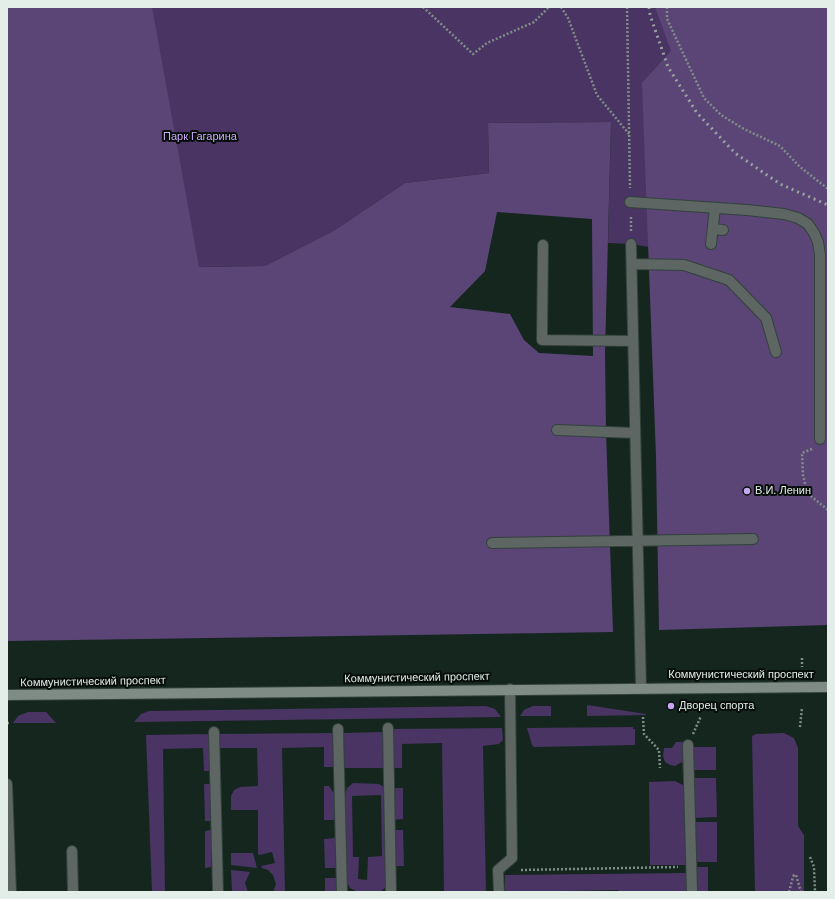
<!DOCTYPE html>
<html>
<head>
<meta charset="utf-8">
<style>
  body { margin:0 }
  #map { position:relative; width:835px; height:899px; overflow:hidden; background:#15261f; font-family:Helvetica,sans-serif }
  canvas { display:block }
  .frame { position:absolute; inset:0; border:8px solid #e3eee8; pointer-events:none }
</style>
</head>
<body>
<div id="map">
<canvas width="835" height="899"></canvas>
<div class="frame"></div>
</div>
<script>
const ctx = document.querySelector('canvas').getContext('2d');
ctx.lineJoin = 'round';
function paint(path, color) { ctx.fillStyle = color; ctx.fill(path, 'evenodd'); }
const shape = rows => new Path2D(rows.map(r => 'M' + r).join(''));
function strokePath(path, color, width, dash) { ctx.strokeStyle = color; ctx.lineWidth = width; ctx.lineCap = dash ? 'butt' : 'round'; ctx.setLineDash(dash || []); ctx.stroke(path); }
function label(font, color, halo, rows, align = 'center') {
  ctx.font = font + ' Helvetica,sans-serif'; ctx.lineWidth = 4; ctx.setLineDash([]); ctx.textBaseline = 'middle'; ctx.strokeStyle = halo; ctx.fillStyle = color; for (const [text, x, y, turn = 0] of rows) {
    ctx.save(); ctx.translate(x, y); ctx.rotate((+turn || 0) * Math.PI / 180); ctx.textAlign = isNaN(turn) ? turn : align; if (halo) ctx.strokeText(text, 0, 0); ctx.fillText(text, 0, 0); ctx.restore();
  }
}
paint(shape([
  [7,7,828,7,649,247,631,244,608,243,611,122,488,123,489,173,405,183,335,230,265,266,198,267],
  [587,705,646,714,646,715,587,716],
  [486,706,495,709,501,717,134,722,141,714,149,711],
  [533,706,551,706,551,716,520,716,524,710],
  [28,712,46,712,56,723,13,723,18,716],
  [633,727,633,729,635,729,635,745,534,747,532,745,527,728],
  [502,728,503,740,499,744,483,746,486,892,444,892,442,743,402,744,402,768,392,768,392,729],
  [383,732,384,768,343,768,343,733],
  [334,733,334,767,324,767,324,747,282,748,285,892,273,892,276,884,273,875,268,870,262,868,261,866,275,863,272,852,259,855,258,853,258,810,231,810,231,796,234,790,240,787,258,786,257,748,219,748,219,734],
  [784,733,794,738,798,748,798,826,804,835,804,892,755,892,752,736,756,734],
  [210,734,210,771,204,771,203,748,163,749,165,892,152,892,146,735],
  [676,742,684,742,684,761,675,766,670,765,665,762,663,756,664,748,672,748],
  [693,747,716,747,716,770,694,770],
  [694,778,716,778,717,817,694,818],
  [675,781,683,785,685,791,687,865,650,865,649,782],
  [353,783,379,784,385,788,386,887,380,892,356,891,350,888,346,881,345,795,347,788],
  [381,795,382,856,368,857,367,880,358,879,359,857,353,857,352,796],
  [204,784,210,784,211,821,205,821],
  [324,786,329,786,335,795,335,820,324,820],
  [392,788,403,788,403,819,393,820],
  [694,822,717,822,717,862,695,862],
  [211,830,211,867,205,868,205,831],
  [393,830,403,830,404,866,393,866],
  [335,838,336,868,325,868,324,839],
  [231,853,253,853,257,868,231,865],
  [696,867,708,867,708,892,696,892],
  [231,870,250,872,245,883,248,892,232,892],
  [686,873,686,892,619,892,618,890,505,892,505,875],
  [325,878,336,878,336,892,325,892]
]), '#493463');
paint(shape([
  [7,7,152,7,199,267,265,266,335,230,405,183,489,173,488,123,611,122,605,352,606,432,613,632,7,641],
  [497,212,592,219,593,356,539,353,524,340,510,314,450,307,485,271],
  [655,7,828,7,828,625,659,630,656,457,642,83,671,51]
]), '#5b4576');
const service = shape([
  [630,202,747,210,784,214,798,218,808,224,814,233,818,242,820,255,820,439],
  [713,229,723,230],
  [631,244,641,688],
  [711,244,715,208],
  [543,245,542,340,633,341],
  [632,264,684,265,729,280,766,318,776,352],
  [557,430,635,433],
  [492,543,753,539],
  [388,728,391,892],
  [338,729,342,892],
  [214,732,218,892],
  [688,745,692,892],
  [7,784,11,892],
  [72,851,73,892],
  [499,892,498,870,512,858,510,689]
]);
const secondary = shape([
  [7,695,828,687]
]);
strokePath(service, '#32423b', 12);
strokePath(secondary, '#32423b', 12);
strokePath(shape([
  [423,7,473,54,487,43,534,22,549,7],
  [561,7,568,18,597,95,629,134],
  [627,7,630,188],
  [667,7,667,19,704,98,721,115,744,129,780,146,799,166,828,189],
  [631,217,631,232],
  [812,449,802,453,803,475,807,493,828,510],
  [802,658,802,667],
  [643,717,644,734,659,750,660,768],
  [7,723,11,723],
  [800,727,802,708],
  [693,734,701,716],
  [810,857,814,867,815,892],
  [521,870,678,867],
  [789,892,793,877,794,875,796,875,801,892]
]), '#7f8d87', 2.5, [2, 2]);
strokePath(service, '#5d6662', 10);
strokePath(secondary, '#7f8c86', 10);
strokePath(shape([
  [649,7,650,15,668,67,697,113,735,153,780,184,828,205]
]), '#98a59f', 3, [2, 4]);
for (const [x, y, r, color] of [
  [747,491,4,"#c6a6f0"],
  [671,706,4,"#c6a6f0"]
]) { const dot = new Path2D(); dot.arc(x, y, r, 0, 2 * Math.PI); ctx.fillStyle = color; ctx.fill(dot); strokePath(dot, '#060d0a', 1.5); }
label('11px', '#cdacfa', '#060d0a', [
  ["Парк Гагарина",200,137]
]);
label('11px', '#e3eee8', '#060d0a', [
  ["В.И. Ленин",755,491],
  ["Дворец спорта",679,706]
], 'left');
label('11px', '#e3eee8', '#060d0a', [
  ["Коммунистический проспект",741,675],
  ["Коммунистический проспект",417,678,-1],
  ["Коммунистический проспект",93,682,-1]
]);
</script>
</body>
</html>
